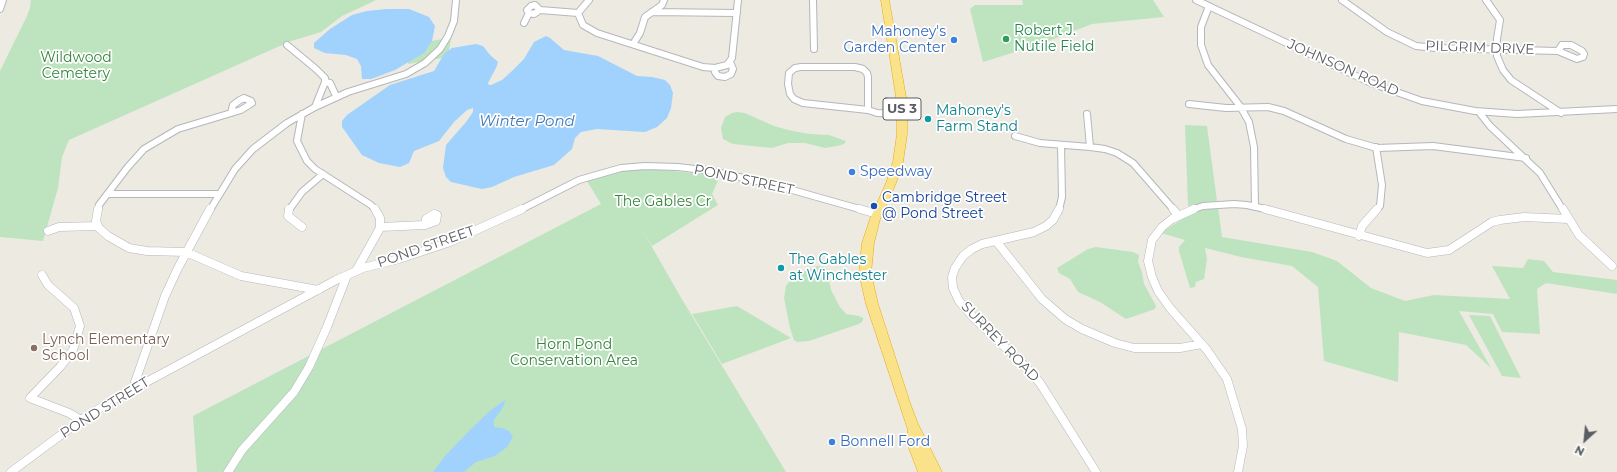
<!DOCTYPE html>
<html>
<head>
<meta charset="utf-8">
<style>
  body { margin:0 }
  #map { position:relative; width:1617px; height:472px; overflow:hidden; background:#eceae1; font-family:Montserrat,sans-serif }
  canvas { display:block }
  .north { position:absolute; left:1565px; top:420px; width:40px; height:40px; -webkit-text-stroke:3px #fff; paint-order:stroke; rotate:207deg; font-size:11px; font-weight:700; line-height:16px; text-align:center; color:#5a5d62 }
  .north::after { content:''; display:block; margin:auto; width:14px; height:18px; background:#5a5d62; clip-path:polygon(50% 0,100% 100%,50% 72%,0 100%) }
</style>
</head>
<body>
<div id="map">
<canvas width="1617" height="472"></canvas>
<div class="north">N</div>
</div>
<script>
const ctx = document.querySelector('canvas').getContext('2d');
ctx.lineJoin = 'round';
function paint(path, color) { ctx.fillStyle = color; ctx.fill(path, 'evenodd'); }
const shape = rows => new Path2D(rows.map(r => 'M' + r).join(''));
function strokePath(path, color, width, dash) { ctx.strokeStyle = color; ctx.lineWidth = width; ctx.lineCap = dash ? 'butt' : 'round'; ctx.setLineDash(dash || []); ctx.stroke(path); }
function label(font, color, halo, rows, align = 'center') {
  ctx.font = font + ' Montserrat,sans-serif'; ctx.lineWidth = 3.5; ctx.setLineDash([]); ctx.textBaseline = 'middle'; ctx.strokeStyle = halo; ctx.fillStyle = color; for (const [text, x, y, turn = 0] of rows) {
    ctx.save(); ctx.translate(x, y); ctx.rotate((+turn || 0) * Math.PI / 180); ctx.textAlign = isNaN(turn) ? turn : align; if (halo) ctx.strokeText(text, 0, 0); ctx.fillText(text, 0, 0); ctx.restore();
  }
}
paint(shape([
  [31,0,376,0,342,16,321,32,291,41,69,140,62,157,58,188,43,241,0,237,0,71,27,16,30,8],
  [1022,0,1153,0,1164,17,1092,24,1038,45,983,62,970,9,975,5,1023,5],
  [452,32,449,51,442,58,408,64,408,56,431,41,443,39],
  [737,112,745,113,774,126,788,130,809,134,829,135,846,141,844,144,837,146,825,148,805,143,788,143,772,148,733,144,723,139,721,128,725,117,732,113],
  [1185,125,1207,126,1217,201,1206,202,1188,206],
  [653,169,720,176,712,194,718,205,652,246,640,226,680,296,786,472,197,472,193,416,601,204,587,181,620,171],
  [1218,207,1222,237,1312,252,1337,261,1371,288,1405,301,1434,295,1510,299,1492,266,1523,268,1528,259,1544,261,1553,272,1617,280,1617,294,1546,283,1537,289,1540,334,1502,332,1493,314,1459,311,1491,368,1466,345,1399,332,1398,382,1324,361,1318,287,1292,266,1241,257,1205,248,1207,259,1204,279,1196,282,1195,287,1190,288,1179,251,1179,247,1185,240,1161,233,1191,213],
  [1096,247,1133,252,1139,255,1138,262,1142,272,1144,284,1156,306,1155,309,1126,319,1100,302,1078,292,1070,279,1059,273,1057,268,1088,249],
  [817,266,825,267,827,269,831,290,840,307,846,314,859,316,863,318,863,320,861,323,856,325,809,341,797,342,794,340,790,328,784,298,786,286,794,276],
  [737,306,791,338,722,364,692,314],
  [1469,315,1490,316,1521,378,1502,376]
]), '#bee4bf');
paint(shape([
  [387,9,409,9,429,17,435,26,432,41,424,53,395,70,371,79,362,79,361,66,357,59,346,55,325,53,314,48,314,43,330,29,352,15,367,11],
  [546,36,550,38,564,50,598,56,637,76,652,77,665,80,670,85,673,93,671,108,667,118,657,127,645,132,597,129,581,132,575,138,572,149,554,165,514,177,492,187,482,189,451,182,446,177,443,168,446,145,466,122,473,112,473,108,467,110,454,122,439,141,414,151,409,163,400,167,379,163,362,155,342,127,342,121,347,115,390,85,434,71,444,54,452,48,476,44,483,46,490,55,498,62,496,68,488,83,489,85,491,85,502,80,512,71,524,59,534,42],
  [505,400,504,406,494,420,494,427,503,428,509,431,513,437,507,447,495,456,476,462,464,472,433,472,444,457,471,429,491,410]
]), '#a1d1fd');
const minorFar1 = shape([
  [813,0,814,49],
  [1196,0,1371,83,1422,101,1475,111,1517,114,1617,109],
  [1342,0,1387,32,1416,46,1436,48,1558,51],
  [1486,0,1500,20,1497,39,1497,56,1503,70,1511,80,1561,113],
  [1209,6,1201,27,1201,45,1208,65,1240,106,1249,122,1254,147,1255,207],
  [0,9,3,0],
  [652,12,737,13],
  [529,13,527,10,531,6,535,5,540,10],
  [578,13,589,0],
  [524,23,529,13,534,14,540,10,578,13,583,25,597,33,703,67,715,68,727,65,732,58,738,0],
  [633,44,640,33,645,17,662,5,664,0],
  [287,45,316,69,325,78,325,82,330,83,336,96],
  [1562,45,1571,45,1582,51,1584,54,1583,57,1577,59,1558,51,1562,45],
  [801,67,855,67,863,69,867,73,868,77,868,110,803,103,794,99,790,94,788,84,789,73,795,68,801,67],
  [715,68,715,72,718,76,725,77,731,74,733,69,730,62],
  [1189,104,1226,108,1268,107,1284,111,1346,139,1377,148,1433,146,1526,158],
  [315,107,325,82],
  [868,110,877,113,903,114],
  [1479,112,1490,126,1540,173,1563,210],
  [302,114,297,141,307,161,315,169,371,205,376,210],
  [1087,114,1090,147],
  [1015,136,1040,143,1090,147,1105,149,1117,153,1133,163,1174,210],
  [1376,147,1382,185,1380,206,1376,210],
  [108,194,218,194],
  [98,210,99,205,127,168,144,149,178,129,241,110,252,103,251,101,244,98,240,100,233,105,231,113],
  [210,210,235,169,253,149,287,123,315,107,348,92,406,74,425,63,440,49,448,36,454,21,456,0],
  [289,210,302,192,323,174],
  [520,210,579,180,621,168,645,166,678,167,711,171,771,184,863,210],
  [1059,210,1062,197,1061,145],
  [1191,210,1203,206,1234,204,1247,205,1270,210]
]);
const minor = shape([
  [98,209,96,221,99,228,108,236,129,248,147,251,186,252,241,276,318,290],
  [289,209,288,216,302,227],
  [860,209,877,214],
  [1059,209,1053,220,1046,226,1034,232,982,244,972,249,963,256,955,268,952,277,953,288,959,301,974,318,1026,367,1040,383,1096,472],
  [1173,209,1178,215],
  [1194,209,1172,219,1162,227,1152,240,1148,261,1152,277,1158,291,1170,308,1207,350,1227,379,1242,429,1243,446,1238,472],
  [1265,209,1427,253,1449,250,1492,222,1500,220,1524,217,1568,219],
  [1563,209,1579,235,1612,266],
  [434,214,437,215,436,221,425,225,426,219,434,214],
  [380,227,425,225],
  [48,231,59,227,98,226],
  [1359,236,1362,226,1377,209],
  [996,241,1042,299,1065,319,1082,329,1115,343,1134,348,1180,348,1202,344],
  [356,271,380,228,380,218,375,209],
  [42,275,48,285,74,308,80,326,73,350,60,367,30,398,69,413,81,420],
  [133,388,165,296,178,268,210,209],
  [11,472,81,420,113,400,336,280,363,268,399,259,450,242,522,209],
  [228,472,242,450,294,392,309,367,327,327,346,278]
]);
const highway = shape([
  [881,0,889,0,907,103,907,134,903,162,896,183,880,219,874,243,871,273,878,304,910,403,918,424,942,472,918,472,907,443,908,430,866,304,859,273,862,243,870,219,886,183,893,162,897,134,897,103,881,0]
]);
strokePath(minorFar1, '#b4b7bc', 8);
strokePath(minor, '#b4b7bc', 9);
strokePath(highway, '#e9aa05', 1);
strokePath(minorFar1, '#fff', 6);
strokePath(minor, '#fff', 8);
paint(highway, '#fae28a');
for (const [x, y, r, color] of [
  [1006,39,4,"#2e9e5b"],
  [954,40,4,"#3f7fe0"],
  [928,119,4,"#0f9aa8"],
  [852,172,4,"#3f7fe0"],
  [874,206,4,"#1a4fb4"],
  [781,268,4,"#0f9aa8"],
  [34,348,4,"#8d6e63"],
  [832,442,4,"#3f7fe0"]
]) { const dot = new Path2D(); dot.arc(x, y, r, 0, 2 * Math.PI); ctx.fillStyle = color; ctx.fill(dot); strokePath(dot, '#fff', 1.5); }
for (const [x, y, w] of [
  [902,109,38]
]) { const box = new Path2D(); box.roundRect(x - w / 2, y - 11, w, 22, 3); ctx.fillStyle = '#fff'; ctx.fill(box); strokePath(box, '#5a5d62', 1); }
label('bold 13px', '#5a5d62', null, [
  ["US 3",902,109]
]);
label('14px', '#27864d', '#fff', [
  ["Robert J.",1014,31],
  ["Nutile Field",1014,47]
], 'left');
label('14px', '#366cbe', '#fff', [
  ["Mahoney's",946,32,"right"],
  ["Garden Center",946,48,"right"],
  ["Speedway",860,172],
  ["Bonnell Ford",840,442]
], 'left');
label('14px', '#5a5d62', '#fff', [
  ["PILGRIM DRIVE",1480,48,2],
  ["JOHNSON ROAD",1343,68,24],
  ["POND STREET",744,180,12],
  ["POND STREET",426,247,-19],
  ["SURREY ROAD",1000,342,46],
  ["POND STREET",105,408,-32]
]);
label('14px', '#36843d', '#fff', [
  ["Wildwood",76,58],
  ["Cemetery",76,74],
  ["The Gables Cr",663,202],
  ["Horn Pond",574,345],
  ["Conservation Area",574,361]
]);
label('14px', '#0d838f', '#fff', [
  ["Mahoney's",936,111],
  ["Farm Stand",936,127],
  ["The Gables",789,260],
  ["at Winchester",789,276]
], 'left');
label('14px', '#164399', '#fff', [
  ["Cambridge Street",882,198],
  ["@ Pond Street",882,214]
], 'left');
label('14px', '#785e54', '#fff', [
  ["Lynch Elementary",42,340],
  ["School",42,356]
], 'left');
label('italic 15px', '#4177b7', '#fff', [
  ["Winter Pond",527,122]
]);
</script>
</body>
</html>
